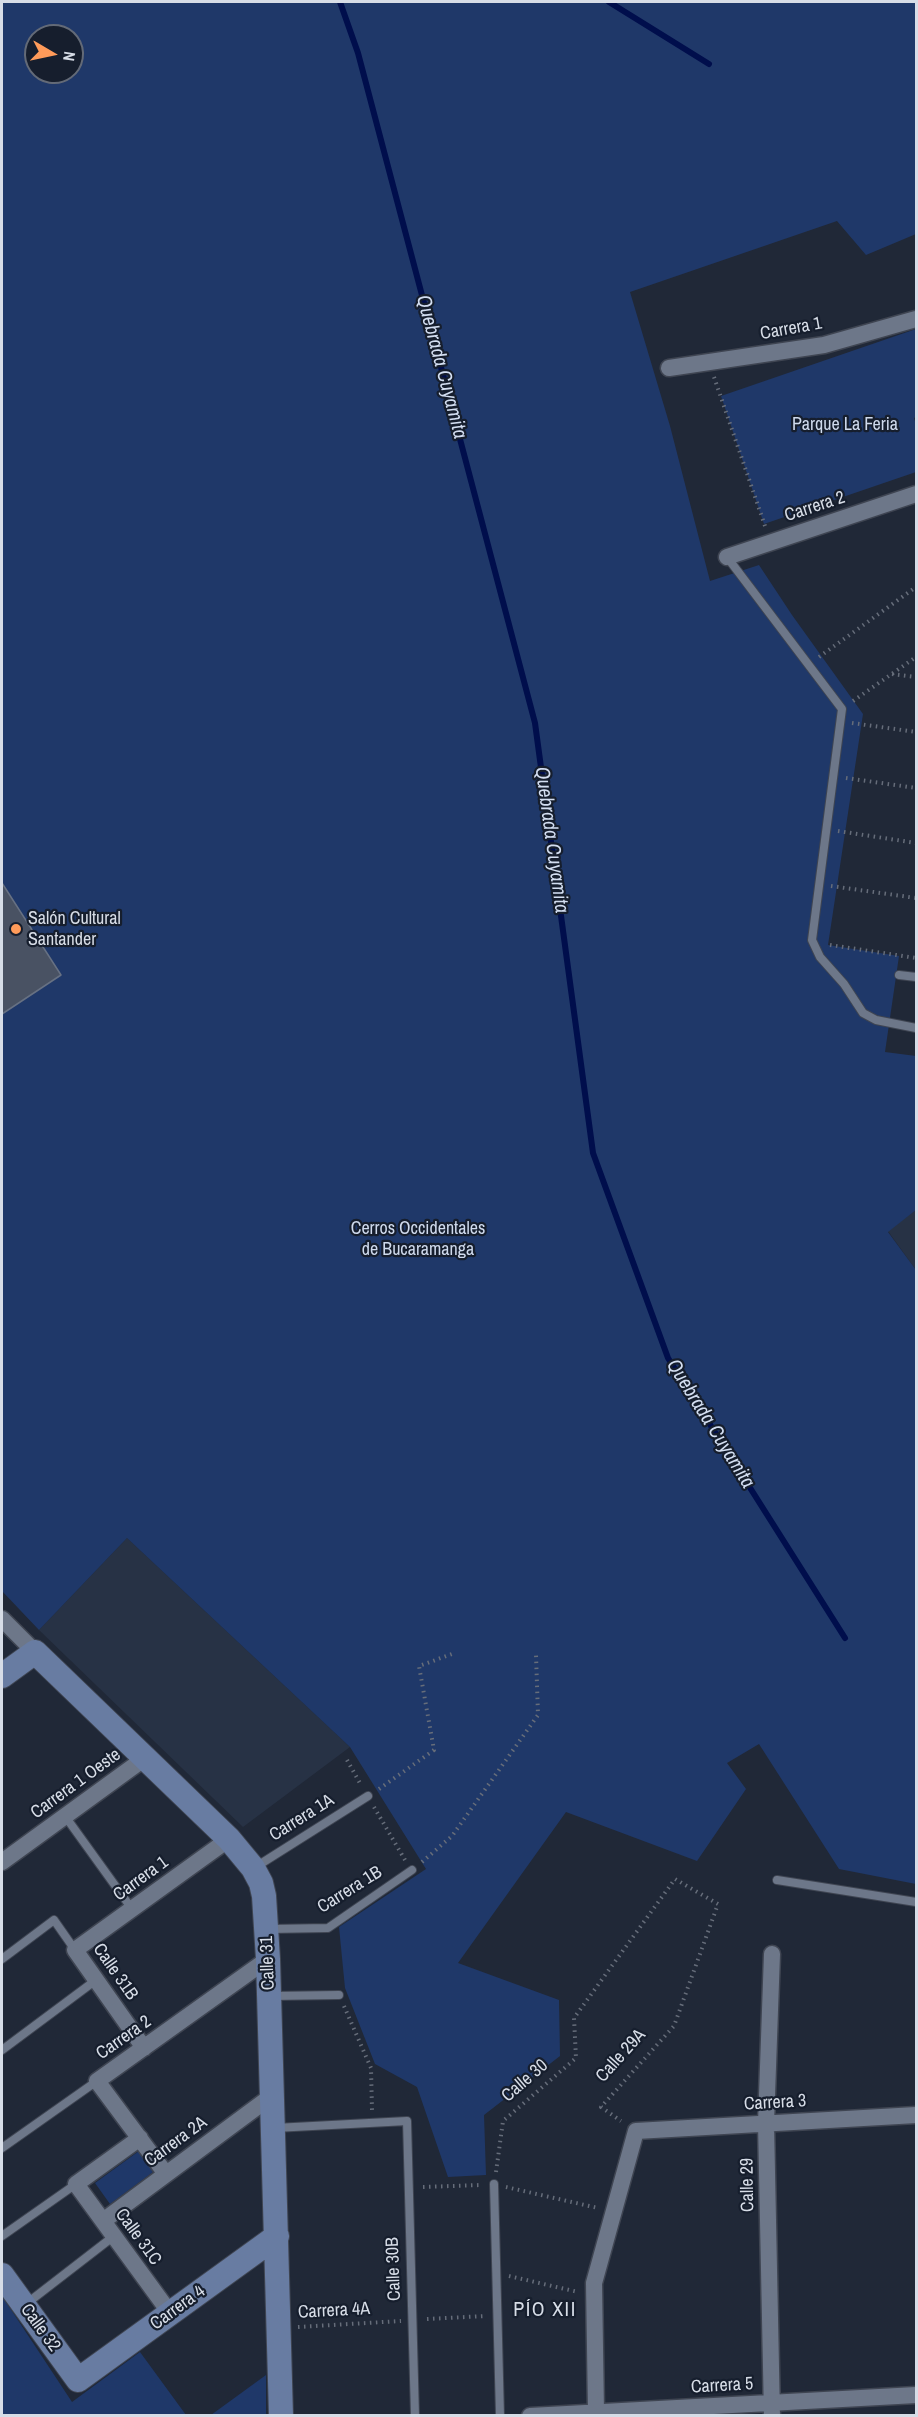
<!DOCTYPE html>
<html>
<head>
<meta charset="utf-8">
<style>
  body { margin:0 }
  #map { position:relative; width:918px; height:2417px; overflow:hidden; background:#202837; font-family:"Archivo Narrow",sans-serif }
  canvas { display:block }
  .frame { position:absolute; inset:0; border:3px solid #d7dde7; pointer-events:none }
  .north { position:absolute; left:24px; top:24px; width:60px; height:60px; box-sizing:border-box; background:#161e2d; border:2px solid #636a77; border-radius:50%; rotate:99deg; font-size:16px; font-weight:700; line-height:24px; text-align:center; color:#d7dde7 }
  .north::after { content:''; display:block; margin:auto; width:21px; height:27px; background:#ff9b5a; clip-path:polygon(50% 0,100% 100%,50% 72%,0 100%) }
</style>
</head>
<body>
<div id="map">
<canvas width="918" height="2417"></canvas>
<div class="frame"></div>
<div class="north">N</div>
</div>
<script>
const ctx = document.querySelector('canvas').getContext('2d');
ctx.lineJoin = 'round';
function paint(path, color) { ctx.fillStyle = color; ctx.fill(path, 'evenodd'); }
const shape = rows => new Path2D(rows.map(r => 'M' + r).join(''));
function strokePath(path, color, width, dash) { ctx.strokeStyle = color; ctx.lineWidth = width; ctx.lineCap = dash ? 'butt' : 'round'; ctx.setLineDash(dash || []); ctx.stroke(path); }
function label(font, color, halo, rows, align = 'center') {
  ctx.font = font + ' "Archivo Narrow",sans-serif'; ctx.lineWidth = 4.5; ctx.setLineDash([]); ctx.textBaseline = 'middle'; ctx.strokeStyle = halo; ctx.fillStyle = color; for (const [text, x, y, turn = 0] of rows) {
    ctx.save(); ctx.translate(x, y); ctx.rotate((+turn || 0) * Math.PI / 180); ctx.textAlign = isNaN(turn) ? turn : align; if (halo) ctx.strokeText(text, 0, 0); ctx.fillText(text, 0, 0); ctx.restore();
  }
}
paint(shape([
  [916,1210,916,1270,888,1231],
  [127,1538,350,1747,243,1827,39,1630]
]), '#273245');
paint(shape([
  [2,2,916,2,916,234,866,255,837,221,630,292,670,426,710,581,759,565,792,615,863,714,828,945,899,956,885,1052,916,1056,916,1210,888,1232,916,1270,916,1884,839,1869,759,1744,727,1763,746,1789,697,1861,566,1812,458,1963,559,2000,560,2056,484,2115,486,2175,448,2177,417,2087,375,2064,345,1988,339,1927,426,1869,350,1747,127,1538,39,1630,2,1591,2,1014,61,975,2,883],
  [36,36,72,36,72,72,36,72],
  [916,329,916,417,914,418,916,425,916,472,764,524,721,396],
  [139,2151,153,2172,110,2204,95,2183],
  [2,2296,72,2402,140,2352,186,2415,2,2415],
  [266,2375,266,2415,211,2415]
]), '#1f3869');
strokePath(shape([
  [340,2,358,53,535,723,593,1153,668,1358,845,1638],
  [609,2,709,64]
]), '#000e4c', 6);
const building = shape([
  [2,883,61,975,2,1014,2,883]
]);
paint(building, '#495263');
strokePath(building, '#677183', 1.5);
const lane = shape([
  [727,557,842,709,812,940,820,957,844,984,863,1013,876,1020,916,1028],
  [899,975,916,977],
  [65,1816,132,1909],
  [254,1868,368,1796],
  [777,1880,916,1902],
  [268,1929,328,1928,412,1870],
  [2,1959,54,1920,75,1950],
  [270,1996,339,1995],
  [2,2050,96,1980],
  [275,2128,407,2121,415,2416],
  [2,2148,97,2081],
  [494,2184,500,2416],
  [2,2236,76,2184],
  [26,2304,114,2236]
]);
const street = shape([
  [669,368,824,345,916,319],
  [727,557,916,494],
  [2,1619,35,1652],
  [2,1862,145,1758],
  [772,1954,766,2123,772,2416],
  [144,2048,75,1950,229,1839],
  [140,2138,76,2184,170,2313],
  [166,2174,97,2081,268,1959],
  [103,2221,273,2095],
  [596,2412,594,2283,636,2131,916,2115],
  [530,2416,916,2395]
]);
const secondary = shape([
  [2,1676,35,1652,229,1839,253,1868,261,1883,264,1896,268,1959,281,2416],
  [2,2275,78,2380,277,2236]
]);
strokePath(lane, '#3f4552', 10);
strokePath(street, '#3f4552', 19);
strokePath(secondary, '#3f4552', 26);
strokePath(shape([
  [714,377,765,526],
  [819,657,916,587],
  [892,674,916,677],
  [853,701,916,657],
  [852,723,916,732],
  [846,778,916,788],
  [838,831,916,843],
  [831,886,916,898],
  [830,945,916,958],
  [347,1760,361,1785],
  [379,1789,434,1750,419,1666,452,1654],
  [374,1807,405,1860],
  [422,1862,452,1836,538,1715,536,1655],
  [344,2006,371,2068,372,2110],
  [496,2172,503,2121,576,2058,574,2018,675,1879,718,1904,674,2026,601,2107,621,2121],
  [423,2187,481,2185],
  [506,2187,598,2208],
  [509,2276,578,2292],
  [427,2319,485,2316],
  [298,2327,401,2321]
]), '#666d7a', 4, [1.5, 4.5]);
strokePath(lane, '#6d7789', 8);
strokePath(street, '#6d7789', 16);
strokePath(secondary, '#687ca2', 24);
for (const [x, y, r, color] of [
  [16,929,6,"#ff9b5a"]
]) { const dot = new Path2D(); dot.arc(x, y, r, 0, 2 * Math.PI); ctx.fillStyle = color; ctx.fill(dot); strokePath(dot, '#161e2d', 2); }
label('18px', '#d7dde7', '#161e2d', [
  ["Carrera 1",791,329,-10],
  ["Carrera 2",815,507,-18],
  ["Carrera 1 Oeste",76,1784,-36],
  ["Carrera 1A",302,1818,-32],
  ["Carrera 1",141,1879,-36],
  ["Carrera 1B",350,1890,-32],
  ["Calle 31",268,1963,-92],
  ["Calle 31B",115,1972,55],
  ["Carrera 2",124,2038,-35],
  ["Calle 29A",621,2056,-48],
  ["Calle 30",525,2081,-41],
  ["Carrera 3",775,2103,-3],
  ["Carrera 2A",176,2142,-36],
  ["Calle 29",748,2185,-91],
  ["Calle 31C",138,2237,54],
  ["Calle 30B",394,2269,-92],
  ["Carrera 4",178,2308,-36],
  ["Carrera 4A",334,2311,-3],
  ["Calle 32",40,2328,54],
  ["Carrera 5",722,2386,-3]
]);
label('18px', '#cfdaed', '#161e2d', [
  ["Parque La Feria",845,425],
  ["Cerros Occidentales",418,1229],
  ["de Bucaramanga",418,1250]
]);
label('18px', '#d7dde7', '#161e2d', [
  ["Salón Cultural",28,919],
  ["Santander",28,940]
], 'left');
label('italic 20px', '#d3def1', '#161e2d', [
  ["Quebrada Cuyamita",441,367,75],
  ["Quebrada Cuyamita",551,840,82],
  ["Quebrada Cuyamita",710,1424,58]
]);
ctx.letterSpacing = '1.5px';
label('20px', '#d7dde7', '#161e2d', [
  ["PÍO XII",545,2311]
]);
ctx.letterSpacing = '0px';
</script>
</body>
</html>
